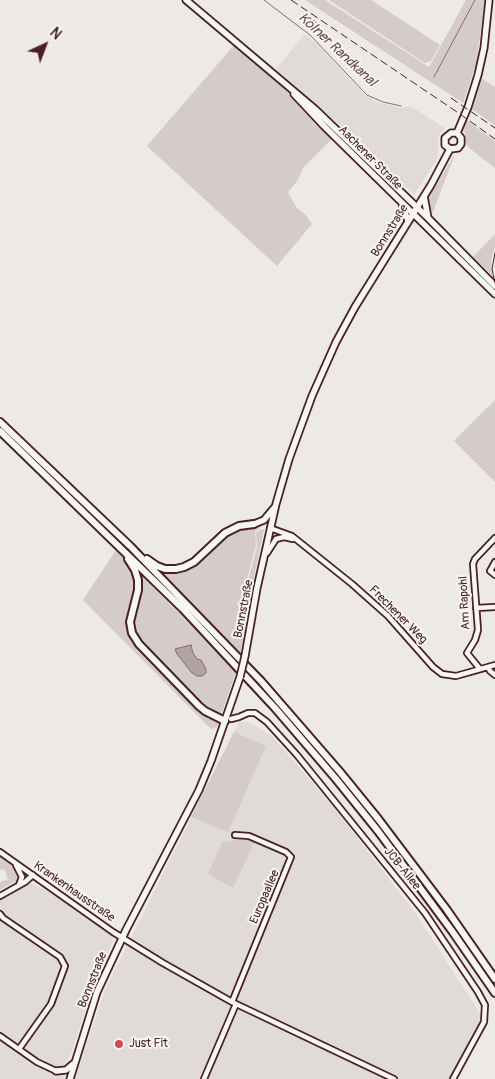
<!DOCTYPE html>
<html>
<head>
<meta charset="utf-8">
<style>
  body { margin:0 }
  #map { position:relative; width:495px; height:1079px; overflow:hidden; background:#ece9e6; font-family:Pangolin,sans-serif }
  canvas { display:block }
  .north { position:absolute; left:20px; top:20px; width:50px; height:50px; -webkit-text-stroke:4px #f6f6f2; paint-order:stroke; rotate:43deg; font-size:14px; font-weight:700; line-height:20px; text-align:center; color:#4a1f2b }
  .north::after { content:''; display:block; margin:auto; width:18px; height:22px; background:#4a1f2b; clip-path:polygon(50% 0,100% 100%,50% 72%,0 100%) }
</style>
</head>
<body>
<div id="map">
<canvas width="495" height="1079"></canvas>
<div class="north">N</div>
</div>
<script>
const ctx = document.querySelector('canvas').getContext('2d');
ctx.lineJoin = 'round';
function paint(path, color) { ctx.fillStyle = color; ctx.fill(path, 'evenodd'); }
const shape = rows => new Path2D(rows.map(r => 'M' + r).join(''));
function strokePath(path, color, width, dash) { ctx.strokeStyle = color; ctx.lineWidth = width; ctx.lineCap = dash ? 'butt' : 'round'; ctx.setLineDash(dash || []); ctx.stroke(path); }
function label(font, color, halo, rows, align = 'center') {
  ctx.font = font + ' Pangolin,sans-serif'; ctx.lineWidth = 4; ctx.setLineDash([]); ctx.textBaseline = 'middle'; ctx.strokeStyle = halo; ctx.fillStyle = color; for (const [text, x, y, turn = 0] of rows) {
    ctx.save(); ctx.translate(x, y); ctx.rotate((+turn || 0) * Math.PI / 180); ctx.textAlign = isNaN(turn) ? turn : align; if (halo) ctx.strokeText(text, 0, 0); ctx.fillText(text, 0, 0); ctx.restore();
  }
}
paint(shape([
  [305,34,323,50,364,94,377,102,401,108,410,106,445,128,438,137,438,157,414,195,311,99,276,69],
  [239,722,248,722,272,736,335,809,416,914,481,1015,479,1022,449,1079,75,1079,105,990],
  [31,883,55,895,113,937,113,941,90,996,70,1056,64,1065,64,1079,0,1079,0,900]
]), '#e0dad8');
paint(shape([
  [305,0,325,0,429,67,466,0,485,0,476,64,463,103],
  [329,0,371,0,440,45,431,61,425,63],
  [234,45,282,87,332,139,303,168,298,180,288,192,296,207,306,215,312,224,277,266,147,146],
  [479,77,495,87,495,125,470,108],
  [466,120,495,141,495,168,469,148,466,143,465,133,463,130],
  [455,154,433,212,427,209,427,203,429,197],
  [495,234,495,247,491,260,492,275,473,257],
  [495,400,495,482,454,441],
  [254,526,261,527,255,532,256,545,243,594,238,619,238,631,245,591,257,547,256,533,258,531,264,529,248,606,247,624,241,653,157,567,181,570,232,530],
  [116,550,126,560,135,575,136,593,128,618,133,639,219,721,220,723,217,727,211,729,83,600],
  [138,572,181,615,236,672,221,715,219,715,204,708,141,645,132,628],
  [234,732,266,746,228,832,191,817],
  [247,839,255,841,233,888,208,874,222,842],
  [0,854,18,869,21,875,18,876,18,880,0,890,0,882,8,879,4,869,0,870]
]), '#d4cbca');
const water = shape([
  [191,645,193,653,197,659,201,660,206,669,206,673,202,676,197,676,191,672,177,654,175,649,191,645]
]);
paint(water, '#b1a2a3');
strokePath(water, '#886e73', 1);
strokePath(shape([
  [264,0,310,35,367,95,383,102,401,106],
  [434,77,475,0]
]), '#886e73', 1);
const minor = shape([
  [270,528,292,536,352,584,388,616,433,667,442,674,456,676,495,665],
  [267,553,276,539,284,537,293,539],
  [495,562,490,571,495,575],
  [476,608,495,607],
  [488,667,490,671,495,675],
  [480,669,467,653,475,640,478,630,473,564,475,559,495,538],
  [231,719,239,717,248,713,255,713,267,722,297,755,425,913,478,992,485,1005,484,1022,453,1079],
  [0,852,113,932,163,963,232,1002,394,1079],
  [16,865,22,877,19,885],
  [0,896,25,882,33,875],
  [0,914,3,918,60,957,65,966,51,1004,19,1049],
  [232,1002,291,857,286,852,249,836,235,835],
  [0,1036,37,1062,56,1071],
  [204,1079,236,1004]
]);
const major = shape([
  [186,0,315,109,428,218,495,286],
  [294,94,324,126,495,294],
  [457,133,468,107,478,75,484,48,489,0],
  [450,149,445,145,445,138,451,133,457,133],
  [450,149,458,148,461,144,461,138,457,133],
  [424,196,428,218],
  [402,203,408,221],
  [254,524,264,520,274,508],
  [245,656,257,588,276,504,289,459,312,396,336,342,355,307,431,185,450,149],
  [56,1071,66,1070,73,1064],
  [70,1079,97,992,126,930,199,790,211,761,240,677]
]);
const highway = shape([
  [0,422,130,546,261,681,340,772,379,820,447,910,495,979],
  [0,431,183,609,275,708,336,779,378,831,452,931,495,993],
  [128,559,135,570,138,580,138,590,130,622,132,633,139,644,199,706,205,711,225,721],
  [147,559,157,566,165,569,176,569,184,567,194,562,225,533,239,526,254,524]
]);
strokePath(minor, '#4a1f2b', 8);
strokePath(major, '#4a1f2b', 9);
strokePath(highway, '#4a1f2b', 10);
strokePath(minor, '#f6f6f2', 4.5);
strokePath(major, '#f6f6f2', 5.5);
strokePath(highway, '#f6f6f2', 6);
strokePath(shape([
  [495,253,492,269,495,283]
]), '#4a1f2b', 1);
strokePath(shape([
  [291,0,457,112,495,139],
  [451,98,495,128]
]), '#4a1f2b', 1, [8, 4]);
const majorBridge = shape([
  [240,677,245,656]
]);
strokePath(majorBridge, '#4a1f2b', 9, []);
strokePath(majorBridge, '#f6f6f2', 5.5);
for (const [x, y, r, color] of [
  [119,1044,5,"#d1495b"]
]) { const dot = new Path2D(); dot.arc(x, y, r, 0, 2 * Math.PI); ctx.fillStyle = color; ctx.fill(dot); strokePath(dot, '#f6f6f2', 2); }
label('12px', '#4a1f2b', '#f6f6f2', [
  ["Aachener Straße",370,158,45],
  ["Bonnstraße",390,231,-58],
  ["Am Rapohl",465,603,-93],
  ["Bonnstraße",244,609,-79],
  ["Frechener Weg",398,615,45],
  ["JCB-Allee",402,869,51],
  ["Krankenhausstraße",74,892,35],
  ["Europaallee",265,897,-67],
  ["Bonnstraße",93,980,-68]
]);
label('12px', '#4a1f2b', '#f6f6f2', [
  ["Just Fit",129,1044]
], 'left');
label('italic 14px', '#6e4d55', '#f6f6f2', [
  ["Kölner Randkanal",337,50,43]
]);
</script>
</body>
</html>
